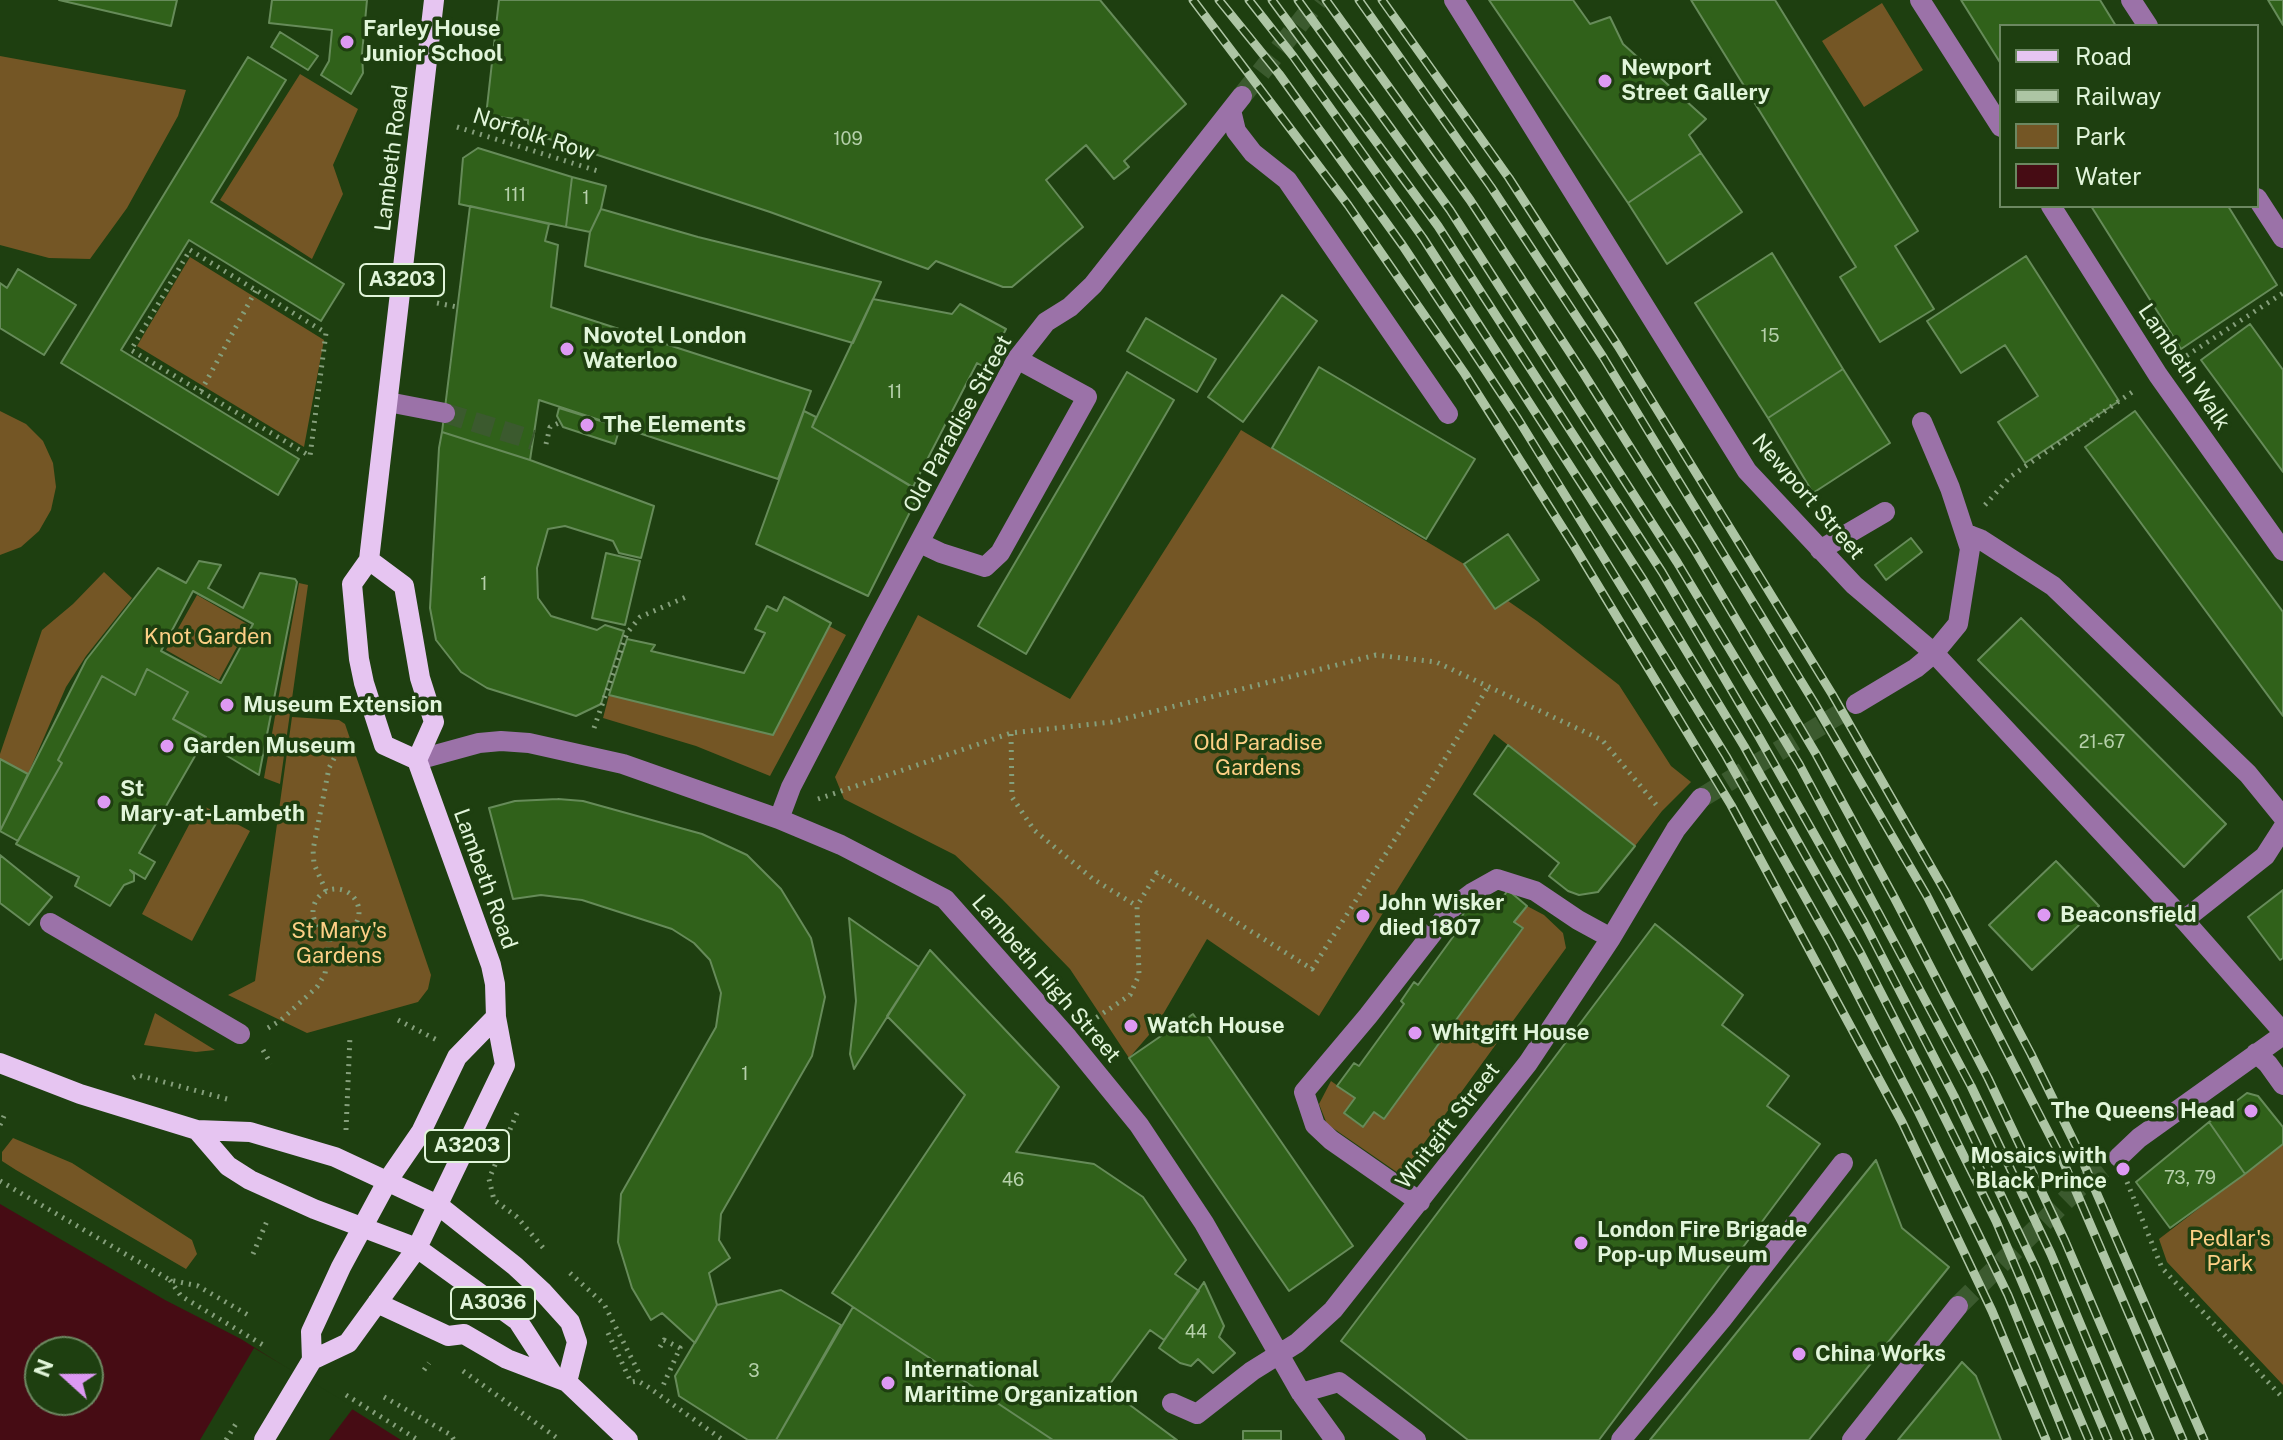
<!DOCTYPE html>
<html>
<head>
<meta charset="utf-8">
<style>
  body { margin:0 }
  #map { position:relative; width:2283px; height:1440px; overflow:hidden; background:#1e3f10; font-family:"Public Sans",sans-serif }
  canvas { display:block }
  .legend { position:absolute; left:1999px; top:24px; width:260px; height:184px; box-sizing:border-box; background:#1e3f10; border:2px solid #6c8861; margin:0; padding:10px 14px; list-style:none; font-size:24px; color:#e1f5da }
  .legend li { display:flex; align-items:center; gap:16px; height:40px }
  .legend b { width:40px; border:2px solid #6c8861 }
  .north { position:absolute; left:24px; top:1336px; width:80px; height:80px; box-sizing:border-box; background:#1e3f10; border:2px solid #6c8861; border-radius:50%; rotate:291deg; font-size:22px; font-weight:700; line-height:32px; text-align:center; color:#e1f5da }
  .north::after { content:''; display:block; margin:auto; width:28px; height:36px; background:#dd99f3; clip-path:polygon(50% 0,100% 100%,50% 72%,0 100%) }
</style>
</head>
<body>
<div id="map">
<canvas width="2283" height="1440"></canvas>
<ul class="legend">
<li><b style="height:10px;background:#e6c5f1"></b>Road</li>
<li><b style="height:10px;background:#adc5a4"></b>Railway</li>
<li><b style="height:22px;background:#745625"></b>Park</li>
<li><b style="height:22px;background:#460c14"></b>Water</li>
</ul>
<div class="north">N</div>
</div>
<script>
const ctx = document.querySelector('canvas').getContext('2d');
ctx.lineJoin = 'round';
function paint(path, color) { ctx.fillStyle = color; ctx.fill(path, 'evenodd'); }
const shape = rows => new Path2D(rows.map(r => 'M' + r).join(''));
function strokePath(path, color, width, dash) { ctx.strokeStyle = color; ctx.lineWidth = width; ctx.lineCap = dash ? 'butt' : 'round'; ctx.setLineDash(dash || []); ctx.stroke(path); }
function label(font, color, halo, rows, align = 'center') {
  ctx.font = font + ' "Public Sans",sans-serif'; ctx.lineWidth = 7; ctx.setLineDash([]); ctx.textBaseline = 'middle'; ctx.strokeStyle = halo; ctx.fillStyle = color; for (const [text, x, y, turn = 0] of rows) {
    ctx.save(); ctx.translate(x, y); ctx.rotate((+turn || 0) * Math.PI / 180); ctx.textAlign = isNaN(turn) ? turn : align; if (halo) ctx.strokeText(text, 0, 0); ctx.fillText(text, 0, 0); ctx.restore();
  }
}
paint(shape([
  [1882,3,1923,70,1864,107,1822,41],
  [0,56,186,90,178,116,127,208,90,259,49,258,0,245],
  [300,74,358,109,333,165,343,194,312,259,220,200],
  [190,257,324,340,304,447,137,346],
  [0,411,26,424,43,441,53,463,56,487,51,510,39,531,21,547,0,555],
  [1241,430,1464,564,1495,609,1508,601,1537,621,1619,685,1671,766,1691,782,1662,811,1635,846,1494,734,1319,1016,1207,939,1155,1028,1129,1058,1070,969,1002,899,955,855,844,799,835,777,918,615,1070,699],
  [104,572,132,598,86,656,66,687,28,774,0,759,0,754,42,630,73,604],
  [299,583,308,585,280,784,264,778],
  [197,595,249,625,219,680,166,650],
  [829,626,846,635,770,776,696,746,603,718,609,695,773,735],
  [292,717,339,720,345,724,431,975,428,989,418,1002,307,1033,228,995,255,981],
  [200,804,250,831,192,941,142,914],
  [1527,906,1544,915,1563,933,1566,948,1401,1175,1327,1124,1319,1104,1331,1081,1355,1098,1344,1113,1362,1127,1374,1112,1384,1119,1523,929,1514,922],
  [155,1013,215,1050,196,1052,144,1045],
  [13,1138,72,1163,192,1240,197,1254,186,1269,16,1170,2,1161,2,1152],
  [2283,1144,2283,1385,2167,1262,2159,1239]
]), '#745625');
paint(shape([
  [0,1204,165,1300,241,1339,401,1440,0,1440],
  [40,1352,88,1352,88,1400,40,1400]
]), '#460c14');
paint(shape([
  [254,1348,354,1407,329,1440,200,1440]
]), '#1e3f10');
const building = shape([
  [59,0,177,0,171,26,59,0],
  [272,0,367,0,362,54,363,73,351,94,321,75,329,61,332,30,269,23,272,0],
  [499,0,1100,0,1186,104,1124,161,1129,167,1114,179,1086,145,1046,180,1083,227,1012,287,1003,287,936,261,928,269,770,212,528,132,528,120,486,116,499,0],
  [1489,0,1573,0,1590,24,1610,17,1623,44,1706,119,1689,135,1701,153,1628,203,1489,0],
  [1691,0,1775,0,1918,231,1895,246,1934,309,1880,342,1840,277,1856,267,1691,0],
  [1961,0,2100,0,2116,26,2001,26,2001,64,1961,0],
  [2268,0,2283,0,2283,25,2268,0],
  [280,32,318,56,308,70,271,47,280,32],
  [248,57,286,80,211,202,344,284,321,321,189,240,121,350,299,459,278,495,61,363,248,57],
  [478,148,572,177,566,227,459,204,463,158,478,148],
  [1701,153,1742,212,1667,264,1628,203,1701,153],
  [572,177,606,186,601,209,590,232,566,227,572,177],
  [470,206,549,224,545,241,558,245,551,307,811,391,778,479,539,400,530,460,442,432,470,206],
  [2091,206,2228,206,2277,285,2181,349,2091,206],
  [601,209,698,237,881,282,853,343,585,266,590,232,601,209],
  [1772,253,1843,369,1768,418,1695,303,1772,253],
  [2026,256,2119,401,2025,463,1998,422,2038,396,2005,345,1961,373,1927,321,2026,256],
  [18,269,76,305,44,355,0,328,0,283,7,288,18,269],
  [1282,295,1317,321,1243,422,1208,397,1282,295],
  [873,299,952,314,960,304,1006,329,986,368,977,363,913,487,812,427,873,299],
  [1146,318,1216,359,1197,392,1127,351,1146,318],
  [2250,324,2283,370,2283,472,2201,360,2250,324],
  [1319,367,1475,459,1426,539,1272,448,1319,367],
  [1843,369,1890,443,1813,493,1768,418,1843,369],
  [1127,372,1174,400,1026,654,978,626,1127,372],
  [559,408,620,427,615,444,563,427,557,416,559,408],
  [804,411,816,417,812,427,920,492,868,596,756,544,804,411],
  [2135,411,2283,612,2283,716,2085,447,2135,411],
  [442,432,530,460,654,506,641,558,619,553,613,541,565,526,548,529,537,568,538,598,551,616,597,630,605,625,624,631,601,704,576,716,487,688,461,672,436,640,430,608,439,448,442,432],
  [1508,534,1539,580,1495,609,1464,564,1508,534],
  [1911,538,1922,552,1886,580,1875,565,1911,538],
  [606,553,640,561,625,625,592,618,606,553],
  [199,561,221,565,208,588,243,608,260,573,295,579,297,582,259,775,204,742,206,737,173,719,188,692,147,669,135,695,102,676,58,760,62,763,18,841,0,831,86,660,158,568,186,583,199,561],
  [193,591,253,624,221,683,161,651,193,591],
  [784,597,831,623,773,735,609,695,627,639,655,645,651,651,744,673,765,633,755,629,767,606,777,611,784,597],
  [2021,618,2226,824,2184,867,1978,660,2021,618],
  [147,669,188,692,173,719,206,737,139,853,155,862,145,879,130,870,134,874,134,881,124,885,110,906,75,886,79,877,16,844,62,763,58,760,102,676,135,695,147,669],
  [1508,745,1635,846,1598,892,1579,895,1568,891,1549,876,1559,863,1474,794,1508,745],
  [0,759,28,774,0,831,0,759],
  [558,799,583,801,702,834,747,855,781,889,811,938,825,997,812,1056,721,1214,719,1240,730,1258,709,1273,717,1305,695,1343,662,1313,651,1320,632,1288,618,1242,621,1194,716,1027,721,993,710,960,694,943,672,929,582,900,541,895,513,899,489,808,515,801,558,799],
  [0,855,52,897,29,925,0,903,0,855],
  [2056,861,2099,906,2032,970,1989,925,2056,861],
  [1508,890,1527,906,1514,922,1523,928,1384,1119,1374,1112,1363,1127,1344,1113,1355,1098,1337,1086,1354,1063,1359,1066,1404,1004,1401,1001,1414,982,1418,985,1466,919,1462,916,1476,895,1495,908,1508,890],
  [2283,890,2283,958,2280,960,2248,917,2283,890],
  [849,918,919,967,854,1069,850,1054,856,1001,849,918],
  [1655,924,1743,995,1722,1025,1789,1076,1767,1106,1820,1144,1599,1440,1468,1440,1341,1341,1655,924],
  [930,950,1059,1087,1016,1152,1094,1164,1143,1197,1186,1260,1175,1274,1199,1291,1164,1340,1150,1330,1107,1388,1177,1440,1053,1440,832,1293,965,1095,887,1016,930,950],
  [1193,1014,1353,1246,1289,1291,1129,1058,1193,1014],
  [2247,1093,2258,1096,2283,1127,2283,1144,2245,1174,2209,1122,2247,1093],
  [2209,1122,2245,1174,2170,1228,2136,1182,2209,1122],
  [1876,1160,1902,1228,1949,1267,1809,1440,1650,1440,1876,1160],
  [1204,1282,1224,1326,1219,1337,1235,1353,1213,1373,1198,1359,1191,1366,1180,1363,1159,1348,1204,1282],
  [781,1290,841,1325,776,1440,748,1440,679,1396,675,1376,717,1305,781,1290],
  [853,1307,1053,1440,776,1440,853,1307],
  [1962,1362,1976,1376,2001,1440,1898,1440,1962,1362],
  [1243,1431,1281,1431,1281,1440,1243,1440,1243,1431]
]);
paint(building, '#30611a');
strokePath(building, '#668b59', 2);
strokePath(shape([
  [1242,96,1318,0],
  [445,413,533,440],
  [1701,798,1856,704],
  [1958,1306,2081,1185,2119,1157]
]), '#3b5a2e', 20, [20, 10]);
strokePath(shape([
  [457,127,601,172],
  [190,250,326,333,310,456,131,350,190,250],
  [437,303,457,307],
  [2180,360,2283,293],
  [201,391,256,290],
  [546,444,550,427,561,422],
  [1985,505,2010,477,2135,390],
  [594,728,627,633,640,617,686,597],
  [1011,734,1012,797,1034,830,1093,879,1137,906],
  [818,799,1011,733,1112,722,1376,655,1436,662,1602,740,1659,808],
  '313 912a23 23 0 1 1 46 0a23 23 0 1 1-46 0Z',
  [326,891,314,864,313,850,329,768,337,753,353,745],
  [398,1020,437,1040],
  [1090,1022,1130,995,1139,975,1137,906,1157,873,1312,969,1422,797,1489,685],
  [268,1028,281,1020,317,987,325,974,330,934],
  [263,1050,271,1064],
  [133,1078,138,1075,227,1099],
  [517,1113,489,1179,494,1200,517,1217,545,1250],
  [0,1125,4,1116],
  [346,1130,350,1036],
  [0,1181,170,1280,198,1286,250,1316],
  [2127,1182,2162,1268,2283,1398],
  [253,1254,267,1221],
  [570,1273,604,1304,639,1373],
  [170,1280,181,1296,263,1345],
  [608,1333,631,1382,638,1381,648,1387,723,1440],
  [660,1347,664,1340,680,1348,661,1390],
  [424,1370,429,1363],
  [463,1371,560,1440],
  [346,1395,418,1440],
  [384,1397,451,1435,454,1440],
  [226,1440,237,1422]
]), '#859f7b', 5, [2, 6]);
strokePath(shape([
  [1454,0,1747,471,1854,585,1934,653,2184,920,2283,1032],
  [1920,0,2001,127],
  [2131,0,2148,26],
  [1231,110,1236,131,1253,153,1287,180,1448,414],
  [2257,198,2283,238],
  [2051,206,2158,375,2283,551],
  [388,402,445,413],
  [1922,422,1950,488,1970,549],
  [920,543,941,553,985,567,1000,553,1087,397,1017,359],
  [1820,550,1885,512],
  [1856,704,1916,668,1934,653,1958,624,1972,536,1980,539,2053,586,2248,774,2283,817],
  [417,760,479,743,501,741,529,743,623,764,779,819,841,845,945,899,1068,1038,1139,1125,1204,1223,1301,1393,1335,1440],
  [779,819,791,787,874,627,1017,359,1046,322,1070,307,1093,285,1242,96],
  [2184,920,2265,856,2283,828],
  [50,923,240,1034],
  [2256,1053,2268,1064,2283,1085],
  [2119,1157,2139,1138,2283,1035],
  [1420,1202,1331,1140,1315,1125,1304,1092,1368,1016,1452,908,1472,893,1497,879,1535,891,1578,920,1611,938],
  [1301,1393,1339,1382,1416,1440],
  [1172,1403,1197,1414,1252,1371,1297,1343,1333,1310,1528,1063,1611,938,1676,829,1701,798],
  [1621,1440,1722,1319,1843,1163],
  [1852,1440,1958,1306]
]), '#9b72a8', 20);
strokePath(shape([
  [417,760,384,745,364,683,359,659,352,584,369,560,434,0],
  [0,1063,80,1094,197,1130,250,1132,335,1157,438,1205,515,1266,542,1291,570,1322,577,1342,567,1382],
  [197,1130,228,1166,250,1180,314,1209,417,1248,518,1321,553,1375],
  [377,1303,448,1336,464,1334,507,1359,567,1382,628,1440],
  [312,1360,311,1332,341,1267,388,1180,421,1132,457,1057,496,1017],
  [264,1440,312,1360,348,1343,417,1248,505,1065,496,1017,495,984,491,965,417,760,434,722,420,678,404,586,369,560]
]), '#e6c5f1', 20);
const rail = shape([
  [1193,0,1348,205,1465,374,1574,546,1731,805,1902,1122,1992,1311,2046,1440],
  [1219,0,1279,74,1403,246,1518,419,1726,756,1831,943,1919,1113,2008,1295,2067,1440],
  [1249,0,1293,56,1423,238,1644,581,1744,746,1861,954,1938,1104,1996,1221,2089,1440],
  [1272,0,1438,226,1662,572,1759,737,1865,924,1954,1096,2036,1269,2108,1440],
  [1298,0,1450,210,1677,562,1799,764,1971,1086,2051,1254,2129,1440],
  [1326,0,1470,200,1582,371,1693,547,1816,754,1894,897,1988,1078,2065,1241,2150,1440],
  [1359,0,1491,187,1603,357,1815,704,1927,896,2063,1161,2183,1440],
  [1382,0,1509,178,1618,346,1832,694,1946,893,2031,1054,2077,1148,2204,1440]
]);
strokePath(rail, '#adc5a4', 9);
strokePath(rail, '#1e3f10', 6, [18]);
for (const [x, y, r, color] of [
  [347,42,8,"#dd99f3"],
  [1605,81,8,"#dd99f3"],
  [567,349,8,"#dd99f3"],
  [587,425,8,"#dd99f3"],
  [227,705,8,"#dd99f3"],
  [167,746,8,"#dd99f3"],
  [104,802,8,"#dd99f3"],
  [2044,915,8,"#dd99f3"],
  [1363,916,8,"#dd99f3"],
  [1131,1026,8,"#dd99f3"],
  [1415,1033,8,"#dd99f3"],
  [2251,1111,8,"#dd99f3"],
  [2123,1169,8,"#dd99f3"],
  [1581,1243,8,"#dd99f3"],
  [1799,1354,8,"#dd99f3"],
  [888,1383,8,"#dd99f3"]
]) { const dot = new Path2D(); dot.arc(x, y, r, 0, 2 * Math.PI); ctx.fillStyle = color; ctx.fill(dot); strokePath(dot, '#1e3f10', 3); }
label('18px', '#b5d0aa', null, [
  ["109",848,139],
  ["111",515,195],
  ["1",586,198],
  ["15",1770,336],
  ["11",895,392],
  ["1",484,584],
  ["21-67",2102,742],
  ["1",745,1074],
  ["73, 79",2190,1178],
  ["46",1013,1180],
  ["44",1196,1332],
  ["3",754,1371]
]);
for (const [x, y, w] of [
  [402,280,84],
  [467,1146,84],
  [493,1303,84]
]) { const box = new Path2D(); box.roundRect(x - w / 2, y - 16, w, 32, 6); ctx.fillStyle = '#1e3f10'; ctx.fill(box); strokePath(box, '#e1f5da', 2); }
label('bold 20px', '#e1f5da', null, [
  ["A3203",402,280],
  ["A3203",467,1146],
  ["A3036",493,1303]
]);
label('bold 22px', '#e1f5da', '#1e3f10', [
  ["Farley House",363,29],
  ["Junior School",363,54],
  ["Newport",1621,68],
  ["Street Gallery",1621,93],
  ["Novotel London",583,336],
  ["Waterloo",583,361],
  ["The Elements",603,425],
  ["Museum Extension",243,705],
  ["Garden Museum",183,746],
  ["St",120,789],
  ["Mary-at-Lambeth",120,814],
  ["John Wisker",1379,903],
  ["died 1807",1379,928],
  ["Beaconsfield",2060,915],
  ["Watch House",1147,1026],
  ["Whitgift House",1431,1033],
  ["The Queens Head",2235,1111,"right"],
  ["Mosaics with",2107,1156,"right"],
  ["Black Prince",2107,1181,"right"],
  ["London Fire Brigade",1597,1230],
  ["Pop-up Museum",1597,1255],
  ["China Works",1815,1354],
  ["International",904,1370],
  ["Maritime Organization",904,1395]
], 'left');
label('22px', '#e1f5da', '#1e3f10', [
  ["Norfolk Row",534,135,18],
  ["Lambeth Road",392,158,-83],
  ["Lambeth Walk",2184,367,56],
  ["Old Paradise Street",958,424,-61],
  ["Newport Street",1808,497,49],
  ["Lambeth Road",485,879,70],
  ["Lambeth High Street",1046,979,49],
  ["Whitgift Street",1448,1126,-52]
]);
label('22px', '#fdcf86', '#1e3f10', [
  ["Knot Garden",208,637],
  ["Old Paradise",1258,743],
  ["Gardens",1258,768],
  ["St Mary's",339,931],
  ["Gardens",339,956],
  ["Pedlar's",2230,1239],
  ["Park",2230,1264]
]);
</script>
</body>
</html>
